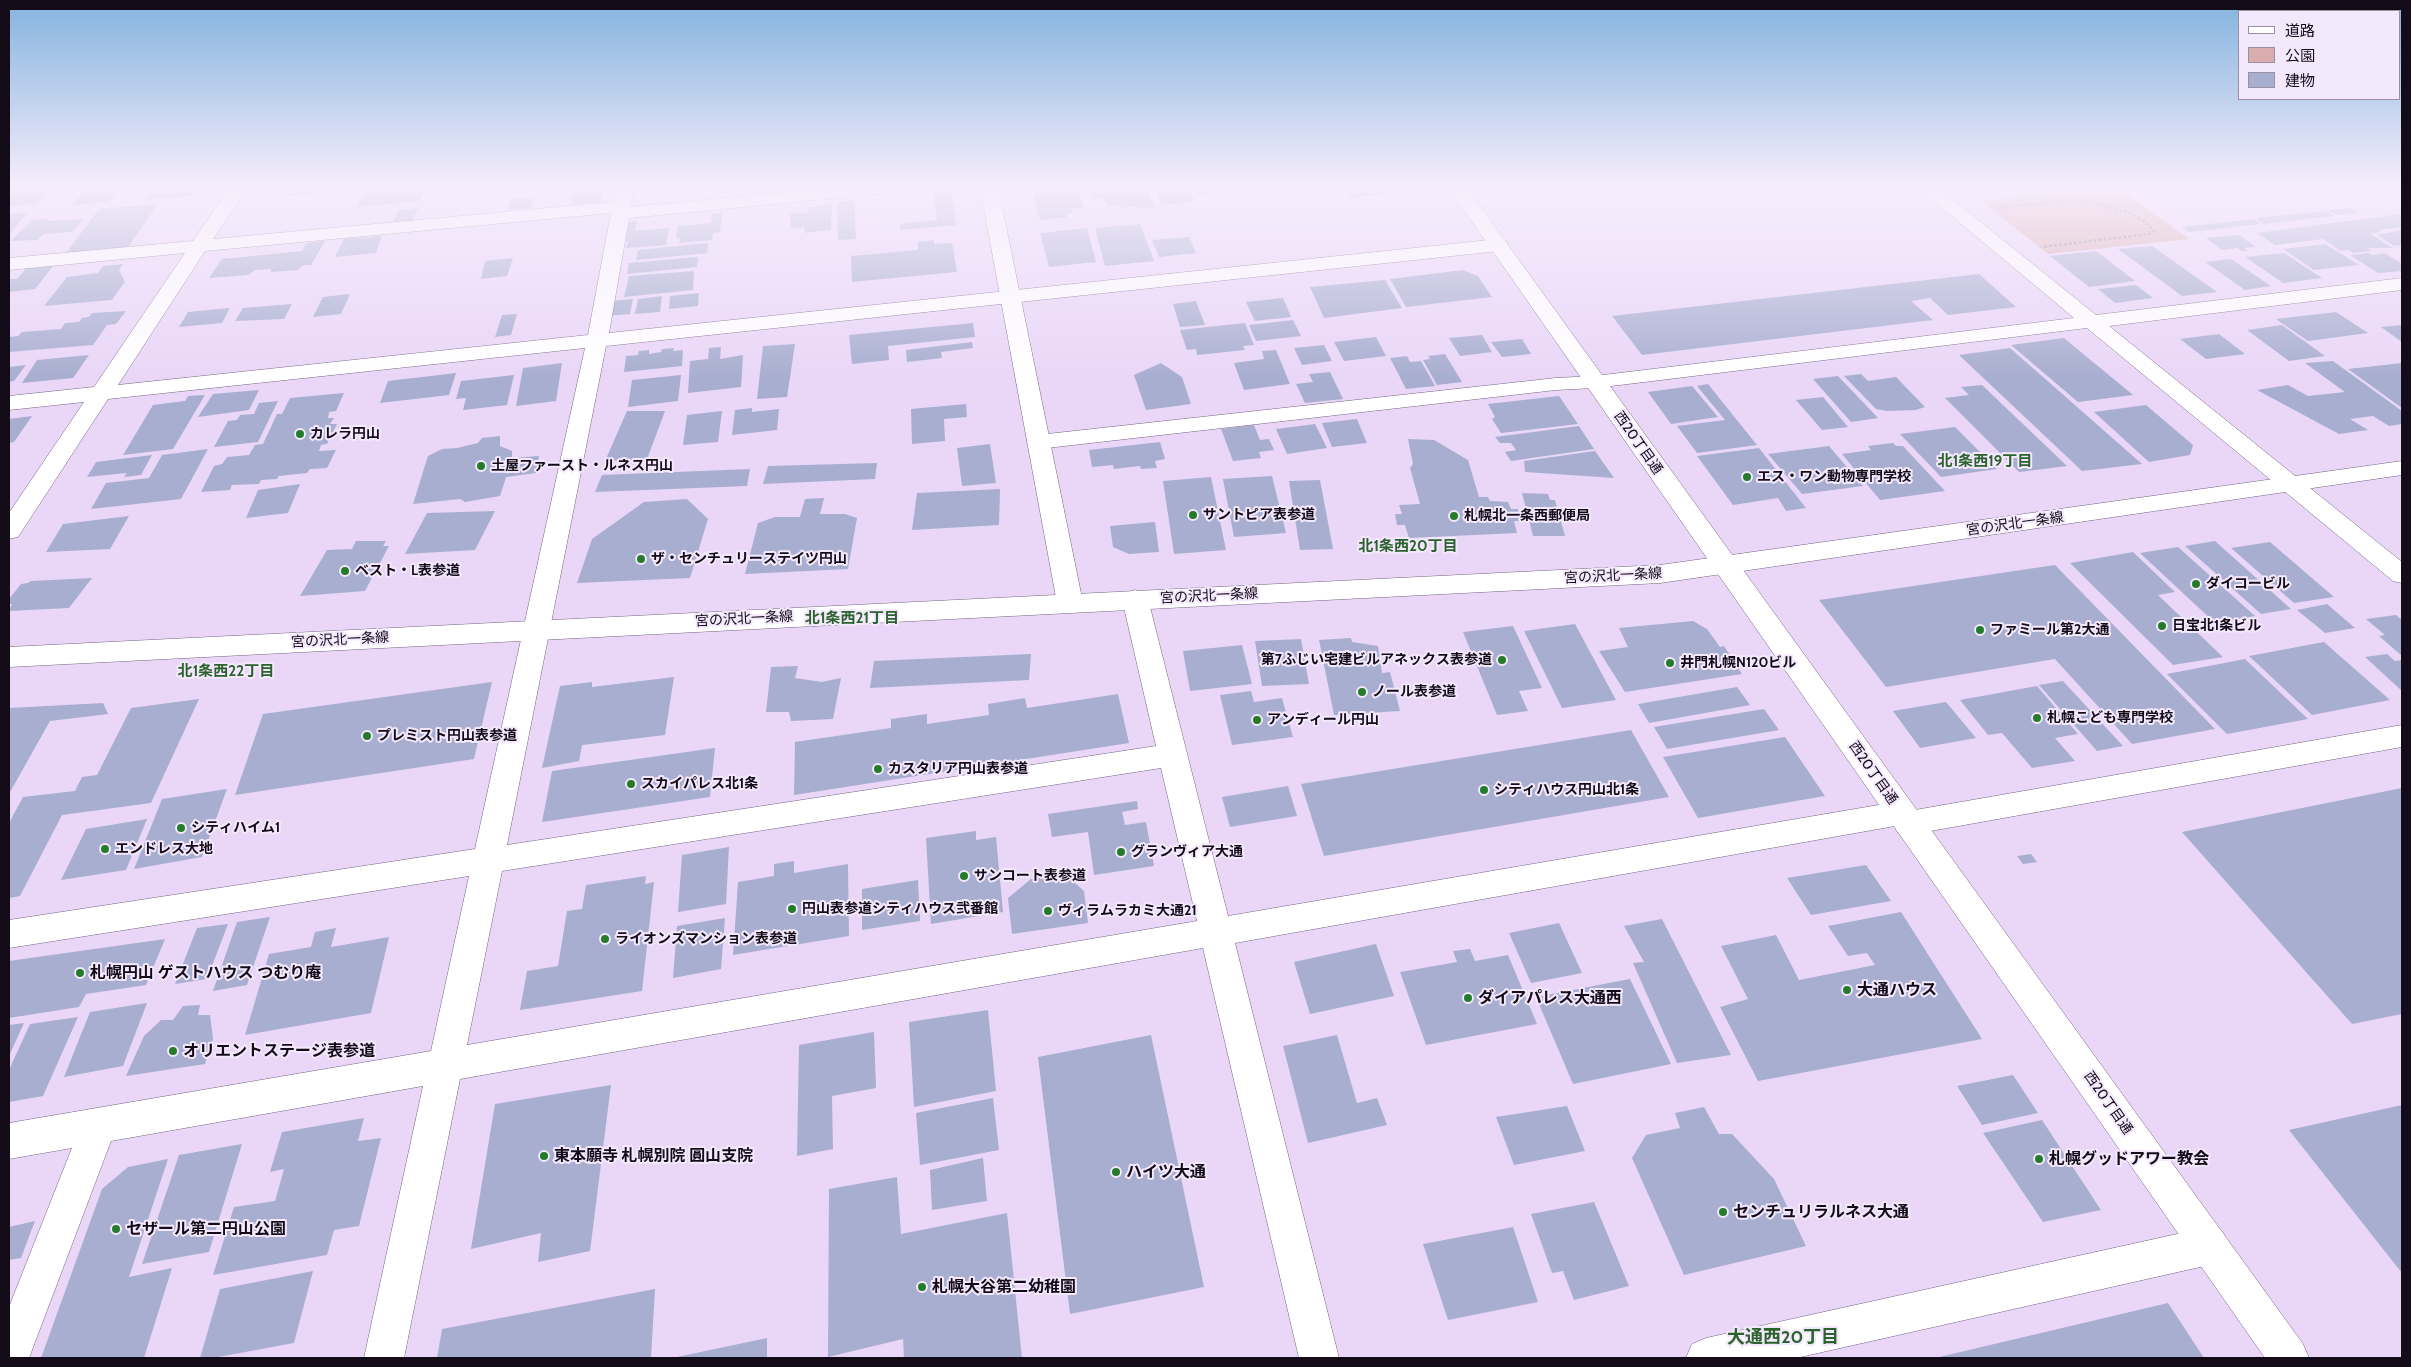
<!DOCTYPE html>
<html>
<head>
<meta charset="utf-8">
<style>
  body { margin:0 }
  #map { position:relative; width:2411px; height:1367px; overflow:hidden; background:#ead7f8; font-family:Cabin,"Noto Sans JP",sans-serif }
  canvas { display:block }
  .frame { position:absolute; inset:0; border:10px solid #130c18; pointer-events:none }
  .legend { position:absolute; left:2238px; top:10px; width:162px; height:90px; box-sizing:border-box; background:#f3e8fc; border:1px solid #9990a1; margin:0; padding:6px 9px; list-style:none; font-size:15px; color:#130c18 }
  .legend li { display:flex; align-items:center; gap:10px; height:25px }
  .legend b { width:25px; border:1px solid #9990a1 }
</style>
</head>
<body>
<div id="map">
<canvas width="2411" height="1367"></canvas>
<div class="frame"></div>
<ul class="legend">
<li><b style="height:6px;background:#fff"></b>道路</li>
<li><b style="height:14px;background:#d9adad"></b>公園</li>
<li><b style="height:14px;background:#a8aed0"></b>建物</li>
</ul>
</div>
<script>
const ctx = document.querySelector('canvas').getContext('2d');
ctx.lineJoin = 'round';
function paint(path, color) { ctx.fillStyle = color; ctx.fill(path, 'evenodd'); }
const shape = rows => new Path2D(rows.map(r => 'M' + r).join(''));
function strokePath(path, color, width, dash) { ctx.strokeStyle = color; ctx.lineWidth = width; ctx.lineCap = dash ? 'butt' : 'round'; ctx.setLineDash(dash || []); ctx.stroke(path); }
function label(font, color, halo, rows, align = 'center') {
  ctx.font = font + ' Cabin,"Noto Sans JP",sans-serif'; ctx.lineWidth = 4; ctx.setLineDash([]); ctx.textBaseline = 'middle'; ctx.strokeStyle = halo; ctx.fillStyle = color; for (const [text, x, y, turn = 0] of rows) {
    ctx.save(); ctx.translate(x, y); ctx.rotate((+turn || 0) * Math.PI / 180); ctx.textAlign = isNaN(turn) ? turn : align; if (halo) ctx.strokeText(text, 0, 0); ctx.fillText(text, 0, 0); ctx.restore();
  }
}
paint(shape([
  [2116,187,2189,239,2048,254,1981,201]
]), '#d9adad');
paint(shape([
  [9,187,51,187,37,204,9,206],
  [154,187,199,187,193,196,144,200],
  [275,187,318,187,314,194,283,197,287,191,272,193],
  [335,187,359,187,357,190,333,192],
  [380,187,426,187,420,201,356,207,366,188],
  [605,187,601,202,571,205,573,190],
  [1088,187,1146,187,1155,207,1138,209,1137,206,1121,208,1121,205,1108,206,1105,198,1092,199],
  [1155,187,1188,187,1194,202,1161,205],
  [1193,187,1220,187,1223,193,1197,196],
  [1235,187,1261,187,1262,190,1238,192],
  [1345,187,1415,187,1417,191,1351,198],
  [1077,188,1084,208,1071,209,1073,213,1067,214,1067,217,1040,220,1032,193],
  [120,189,109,202,72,205,84,192],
  [951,191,956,225,900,230,900,224,937,220,934,193],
  [535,197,531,208,508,210,511,199],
  [854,200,856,239,838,240,837,202],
  [158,204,128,247,66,253,99,209],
  [832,204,831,230,805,233,804,227,791,228,790,214,808,212,809,208],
  [418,208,412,222,392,224,398,210],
  [2350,208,2359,213,2336,215,2328,210],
  [2326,211,2334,216,2264,224,2256,218],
  [27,213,9,235,9,214],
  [722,213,720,232,713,233,712,240,679,243,680,238,676,238,678,226,711,223,712,214],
  [2402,214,2402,227,2378,230,2382,232,2369,233,2393,248,2367,248,2372,251,2353,253,2348,250,2341,251,2323,239,2275,245,2257,233],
  [49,219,46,221,84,219,72,232,43,234,37,240,11,241,32,220],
  [2253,219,2261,224,2189,232,2182,227],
  [637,221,635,231,669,228,666,245,626,248,628,241,620,242,625,222],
  [1140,224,1154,261,1105,266,1095,228],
  [1087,228,1096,262,1049,267,1040,233],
  [2402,230,2402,245,2394,246,2377,235],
  [2239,235,2256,247,2244,248,2248,251,2242,251,2237,248,2222,250,2206,238],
  [382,236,376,253,335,257,344,239],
  [1189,237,1196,253,1159,257,1152,240],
  [934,240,934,244,952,243,957,272,852,282,851,256,918,250,918,242],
  [325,241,311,265,303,265,298,270,271,272,271,269,255,270,248,275,209,278,222,259,302,251,307,243],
  [708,243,707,253,636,260,638,250],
  [2325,244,2359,265,2314,270,2283,249],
  [2152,246,2217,292,2182,296,2118,249],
  [2096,251,2135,281,2089,287,2050,256],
  [2284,253,2322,278,2283,283,2245,257],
  [2369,253,2372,255,2385,253,2402,264,2402,271,2378,273,2350,255],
  [698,257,697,267,627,274,629,263],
  [513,258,507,276,481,279,485,261],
  [2231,259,2271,286,2245,290,2205,262],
  [123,264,119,270,125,282,112,300,44,306,67,277,98,273,103,266],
  [54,265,35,289,9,292,9,279,17,279,26,268],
  [1463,270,1478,276,1492,297,1406,307,1390,279],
  [694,271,693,290,624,297,629,276],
  [1979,274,2016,307,1948,315,1930,298,1911,301,1933,320,1642,355,1612,316],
  [1385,280,1402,308,1324,318,1310,287],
  [2136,285,2153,298,2115,303,2098,289],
  [699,293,698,306,669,309,670,296],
  [350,294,341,314,313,317,323,297],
  [662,296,660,312,635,314,638,299],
  [1283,298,1291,317,1255,321,1246,302],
  [633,299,630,314,607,316,611,301],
  [1196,301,1205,325,1180,327,1173,304],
  [292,304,284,319,235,321,243,308],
  [230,308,222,323,179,327,188,312],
  [126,311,116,324,107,325,93,345,9,352,9,337,18,336,22,332,61,329,65,323,79,322,82,318,89,317,92,313],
  [2336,312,2368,333,2308,341,2276,319],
  [517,314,511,335,495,337,502,315],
  [1293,320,1301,336,1256,341,1249,325],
  [973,323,975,337,888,346,889,360,852,364,849,335],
  [1245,323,1254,345,1243,346,1245,350,1197,355,1196,349,1187,350,1180,330],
  [2282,325,2325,356,2289,361,2247,330],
  [2402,325,2402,342,2381,327],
  [2219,334,2245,354,2206,359,2180,339],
  [1482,335,1492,352,1460,356,1449,338],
  [1376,337,1386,356,1344,361,1334,342],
  [2064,338,2133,395,2078,402,2011,345],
  [1522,339,1531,354,1502,357,1491,342],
  [972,342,973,348,941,352,942,358,907,362,906,350],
  [795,344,787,397,757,399,763,346],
  [1324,345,1332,361,1302,365,1294,348],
  [721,347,720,359,743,355,741,387,688,393,690,361,708,359,709,348],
  [674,348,673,351,683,350,682,366,624,372,626,356,638,355,639,351,649,350,649,354,661,352,662,349],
  [2010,348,2142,464,2082,471,1959,355],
  [1276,350,1290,384,1244,390,1234,363,1264,359,1262,351],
  [1445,354,1462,382,1437,385,1423,360,1430,359,1428,356],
  [89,355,73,378,22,383,37,360],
  [1407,356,1410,362,1421,361,1435,386,1406,389,1390,358],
  [2333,361,2402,411,2402,424,2389,426,2373,416,2350,419,2368,430,2339,434,2257,390,2288,385,2308,396,2345,392,2305,363],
  [562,363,556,401,516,406,523,368],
  [1161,363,1182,377,1191,404,1146,410,1134,375],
  [2402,363,2402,408,2348,369],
  [26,365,14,381,9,382,9,367],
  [1330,372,1343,399,1305,403,1296,384,1313,382,1309,374],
  [456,373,449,395,380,403,388,381],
  [1861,374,1868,381,1896,377,1925,407,1916,410,1887,411,1876,409,1844,376],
  [514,375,507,405,463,410,466,398,456,399,461,381],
  [681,375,678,401,628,407,632,380],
  [1838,376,1878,418,1851,422,1813,379],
  [1708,384,1757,445,1697,453,1677,426,1725,420,1697,386],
  [1982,385,2067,466,2019,472,1945,398,1969,395,1961,387],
  [1692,386,1718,417,1671,424,1648,392],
  [259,390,249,410,198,417,213,394],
  [344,393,336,411,329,412,328,418,334,418,330,424,337,424,327,444,321,445,319,451,336,450,327,468,310,469,307,473,279,476,277,479,261,480,259,484,232,485,230,490,201,492,214,466,222,464,227,457,249,455,255,445,263,444,277,414,282,414,290,398],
  [205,395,173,449,123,455,153,405,185,401,188,396],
  [1559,396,1578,424,1501,433,1492,419,1495,417,1488,404],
  [1823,397,1848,427,1822,430,1796,400],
  [278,401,258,442,214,447,228,421,237,420,240,415,254,414,259,403],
  [966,404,967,417,944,419,945,441,912,444,911,409],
  [2146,405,2193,445,2190,455,2149,462,2094,412],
  [752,408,752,412,779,409,777,430,732,435,735,410],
  [627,411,665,411,647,459,605,461],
  [722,411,718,442,683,445,687,415],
  [32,416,14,442,9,443,9,419],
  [1357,419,1367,443,1332,447,1322,423],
  [1315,424,1327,448,1287,454,1276,429],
  [1254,425,1260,440,1269,439,1274,450,1259,452,1261,458,1233,461,1221,429],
  [1579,426,1594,449,1511,461,1505,452,1516,450,1511,443,1500,443,1495,437],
  [1955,427,1997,469,1941,477,1900,434],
  [500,436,500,446,512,451,512,458,539,456,536,473,506,477,500,496,465,502,460,499,413,504,428,456,442,449,457,448,478,443,482,438],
  [1408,439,1434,440,1468,460,1479,497,1488,497,1490,501,1508,502,1511,509,1518,509,1521,521,1514,521,1517,533,1409,538,1405,525,1397,525,1395,514,1402,514,1399,505,1420,504,1410,468,1413,464],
  [1160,442,1165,459,1155,461,1157,468,1141,469,1140,466,1114,469,1113,465,1092,467,1089,450],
  [1893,443,1896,446,1903,446,1945,491,1880,500,1842,454,1871,450,1868,446],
  [990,444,996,483,962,486,957,448],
  [1829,446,1863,486,1802,494,1768,454],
  [1759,448,1806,508,1786,511,1778,498,1733,505,1697,456],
  [208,449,181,499,91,509,106,483,149,478,162,455],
  [1595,451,1614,478,1525,472,1524,461],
  [152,455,141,475,124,477,127,473,87,477,96,462],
  [877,463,875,479,763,484,768,466],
  [750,469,747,486,595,492,602,475],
  [1272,476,1286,533,1234,537,1223,479],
  [1211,477,1226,550,1174,554,1163,481],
  [1320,480,1333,549,1300,550,1289,481],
  [300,484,288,513,246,518,258,490],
  [1000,489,999,525,912,530,917,493],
  [1522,493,1548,494,1550,500,1555,500,1565,536,1533,536],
  [824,498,820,514,845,514,857,518,848,569,745,574,758,523,775,517,800,517,805,499],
  [687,499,708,519,690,578,577,583,592,539,644,502],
  [495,511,475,550,405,554,427,513],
  [129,516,110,549,46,552,63,524],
  [1155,522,1159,552,1129,554,1113,547,1110,526],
  [356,541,386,541,383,546,389,546,365,591,300,596,327,550,352,549],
  [2215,541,2291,609,2261,614,2185,546],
  [2270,542,2334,597,2294,603,2231,548],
  [2178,547,2255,616,2215,623,2140,553],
  [2133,552,2175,592,2158,595,2223,657,2173,665,2070,563],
  [2055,565,2215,729,2132,744,2055,659,1886,687,1819,600],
  [92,578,69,608,9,611,12,604,9,604,9,599,21,584,28,583,31,581],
  [2327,604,2355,628,2325,633,2297,610],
  [2396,615,2402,620,2402,656,2379,636,2385,635,2366,619],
  [1693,621,1707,629,1720,647,1724,646,1742,674,1625,692,1599,651,1628,647,1619,628],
  [1575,624,1616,700,1562,708,1524,631],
  [1513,626,1542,688,1519,691,1528,711,1497,715,1463,632],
  [1351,638,1352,642,1378,646,1382,673,1390,672,1400,711,1334,715,1319,640],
  [1301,639,1309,684,1262,686,1255,641],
  [2324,642,2390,700,2312,715,2249,656],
  [1242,645,1252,684,1190,691,1183,651],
  [1031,654,1029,680,870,688,874,661],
  [2387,654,2395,661,2402,660,2402,691,2365,657],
  [2245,659,2308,719,2227,734,2167,674],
  [798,666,795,678,822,682,841,678,833,719,791,721,789,712,766,712,771,667],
  [674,677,665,735,582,745,579,761,542,768,560,686,592,682,592,687],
  [2063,681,2123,746,2097,751,2039,685],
  [492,682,474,759,235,795,263,714],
  [2037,686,2078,734,2055,738,2075,761,2032,768,2002,733,1988,735,1960,700],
  [1737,687,1750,705,1649,723,1638,704],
  [1251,691,1254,702,1282,698,1293,737,1232,745,1220,695],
  [1118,694,1129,743,794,795,795,742,891,728,891,719,927,714,927,724,989,715,988,704,1025,698,1027,708],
  [199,699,151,803,62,815,20,896,9,898,9,823,23,797,75,791,82,777,97,775,131,708],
  [1946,702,1976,738,1920,748,1893,711],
  [103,703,108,714,50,721,9,794,9,708],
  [1764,709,1779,730,1667,749,1654,727],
  [1631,730,1669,797,1324,856,1301,784],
  [1785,737,1825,796,1698,818,1663,757],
  [715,748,710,797,542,822,552,771],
  [1288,786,1297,816,1230,827,1222,797],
  [2402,788,2402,1014,2352,1024,2182,832],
  [227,789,202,857,134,869,162,799],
  [1137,801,1138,809,1122,812,1125,825,1146,822,1154,866,1094,875,1088,832,1052,837,1048,814],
  [147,819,126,870,61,880,86,829],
  [976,831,976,840,996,837,1003,912,931,924,926,838],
  [729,847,726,904,678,912,682,855],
  [2031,854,2037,862,2023,864,2017,856],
  [794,861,794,873,848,864,849,936,733,955,738,882,774,876,774,864],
  [1866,865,1891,901,1811,915,1787,878],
  [1065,874,1084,891,1088,923,1012,934,1008,898,1031,879],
  [646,876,645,884,654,882,642,991,520,1010,527,971,558,966,567,911,582,909,586,885],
  [918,880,920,921,862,930,862,889],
  [1901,912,1982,1039,1758,1081,1720,1007,1748,999,1721,946,1776,935,1799,980,1875,965,1867,953,1848,956,1828,926],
  [270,917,247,985,213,991,237,922],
  [725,918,721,969,673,978,677,926],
  [1662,919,1731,1055,1677,1063,1633,963,1644,962,1624,926],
  [1559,923,1582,973,1531,983,1509,933],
  [228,924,207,979,175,984,197,928],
  [336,928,331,947,389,937,371,1013,245,1035,269,954,311,947,315,932],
  [165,939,146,985,86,994,79,1007,9,1018,9,961],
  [1376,944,1394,996,1310,1014,1294,962],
  [1470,949,1475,961,1508,955,1537,1024,1426,1045,1400,972,1457,962,1453,951],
  [1630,979,1671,1064,1573,1084,1536,997],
  [147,1003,123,1066,64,1077,90,1012],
  [200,1005,198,1015,210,1015,213,1039,205,1064,126,1076,144,1036,161,1020,173,1020,183,1006],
  [988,1010,996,1091,914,1107,909,1022],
  [78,1017,43,1096,9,1102,9,1070,30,1024],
  [24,1023,9,1056,9,1025],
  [874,1032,876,1088,832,1096,833,1149,797,1156,799,1045],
  [1151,1035,1204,1287,1070,1314,1038,1057],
  [1337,1035,1357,1103,1377,1098,1387,1125,1308,1143,1283,1046],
  [2013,1075,2038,1113,1982,1125,1957,1086],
  [611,1085,590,1251,538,1262,541,1233,471,1249,495,1104],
  [993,1098,999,1150,920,1165,916,1113],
  [2402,1105,2402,1273,2289,1130],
  [1567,1106,1585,1151,1514,1165,1496,1117],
  [1704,1107,1719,1134,1732,1134,1774,1179,1806,1246,1684,1275,1632,1158,1646,1135,1680,1128,1675,1113],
  [364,1118,358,1141,381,1138,359,1226,334,1230,327,1255,213,1275,234,1207,275,1201,284,1169,270,1172,282,1132],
  [2042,1120,2101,1210,2043,1222,1983,1133],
  [242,1144,209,1252,142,1264,179,1155],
  [983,1158,987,1201,932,1210,930,1170],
  [168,1159,129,1277,172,1268,144,1358,41,1358,102,1189,128,1167],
  [897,1177,901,1234,1007,1213,1022,1358,904,1358,903,1339,828,1357,829,1189],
  [1594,1202,1629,1286,1574,1300,1563,1271,1552,1273,1531,1214],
  [35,1221,21,1258,9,1260,9,1227],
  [1513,1227,1538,1302,1448,1320,1423,1244],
  [313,1271,294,1343,213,1358,200,1358,220,1289],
  [655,1289,651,1358,437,1358,442,1329],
  [2168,1303,2204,1358,1935,1358],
  [767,1338,767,1358,677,1358,677,1357]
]), '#a8aed0');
const street = shape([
  [230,187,248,187,213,239,613,202,616,187,634,187,631,207,838,187,907,187,904,191,898,192,629,218,609,333,1499,239,1506,241,1508,245,1506,249,1499,251,606,346,507,845,1156,746,1122,599,1126,593,1135,590,1144,593,1148,599,1228,916,1902,801,1913,805,1915,810,2402,725,2402,747,1908,835,1897,832,1895,826,1235,943,1339,1358,1299,1358,1203,948,460,1079,404,1358,364,1358,423,1086,111,1141,29,1358,9,1358,9,1307,72,1148,9,1159,9,1123,431,1051,469,876,9,948,9,920,475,849,585,348,108,399,18,537,9,539,9,513,84,402,9,410,9,396,94,387,185,253,9,270,9,258,193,241,230,187],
  [611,213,588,335,118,385,205,251,611,213],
  [1161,768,1197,921,467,1045,502,871,1161,768],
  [1917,187,1937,187,2096,315,2402,278,2402,290,2109,326,2402,562,2402,583,2393,581,2087,328,1595,388,1556,390,1038,449,1030,447,1027,442,1030,437,1038,435,1556,378,1595,376,2074,318,1917,187],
  [2209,1227,2223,1232,2228,1246,2223,1260,2209,1265,1796,1358,1686,1358,1692,1344,1706,1338,2209,1227]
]);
const secondary = shape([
  [980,187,998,187,1083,603,1079,609,1070,612,1061,609,1057,603,980,187],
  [1448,187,1466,187,2303,1344,2309,1358,2265,1358,1448,187],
  [2385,187,2402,187,2402,197,2396,196,2385,187]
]);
const primary = shape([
  [2402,461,2402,475,1660,583,9,667,9,647,1660,565,2402,461]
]);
strokePath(street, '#746481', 1);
strokePath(secondary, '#746481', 1);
strokePath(primary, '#746481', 1);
strokePath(shape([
  [1996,208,2066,201,2089,202,2130,213,2144,221,2154,231,2149,234,2041,247]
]), '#8b7d95', 2.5, [2.5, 2.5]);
paint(street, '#fff');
paint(secondary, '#fff');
paint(primary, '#fff');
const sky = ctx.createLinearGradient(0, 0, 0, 379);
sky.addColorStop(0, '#83b3de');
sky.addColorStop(0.49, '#f6edfc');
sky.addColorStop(1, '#f6edfc00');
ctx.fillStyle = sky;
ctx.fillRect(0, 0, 2411, 379);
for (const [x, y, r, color] of [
  [300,434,5,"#247b29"],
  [481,466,5,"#247b29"],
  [1747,477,5,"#247b29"],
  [1193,515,5,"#247b29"],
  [1454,516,5,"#247b29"],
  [641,559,5,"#247b29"],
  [345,571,5,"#247b29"],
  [2196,584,5,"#247b29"],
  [2162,626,5,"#247b29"],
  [1980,630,5,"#247b29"],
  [1502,660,5,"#247b29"],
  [1670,663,5,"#247b29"],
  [1362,692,5,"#247b29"],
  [2037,718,5,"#247b29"],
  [1257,720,5,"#247b29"],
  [367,736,5,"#247b29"],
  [878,769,5,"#247b29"],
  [631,784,5,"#247b29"],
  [1484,790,5,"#247b29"],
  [181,828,5,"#247b29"],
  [105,849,5,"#247b29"],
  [1121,852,5,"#247b29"],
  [964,876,5,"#247b29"],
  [792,909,5,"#247b29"],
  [1048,911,5,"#247b29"],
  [605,939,5,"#247b29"],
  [80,973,5,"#247b29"],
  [1847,990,5,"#247b29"],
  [1468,998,5,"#247b29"],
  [173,1051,5,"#247b29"],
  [544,1156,5,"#247b29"],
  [2039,1159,5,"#247b29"],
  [1116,1172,5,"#247b29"],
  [1723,1212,5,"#247b29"],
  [116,1229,5,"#247b29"],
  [922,1287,5,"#247b29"]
]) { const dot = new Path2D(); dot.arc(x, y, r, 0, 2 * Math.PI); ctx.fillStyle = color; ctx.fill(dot); strokePath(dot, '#f3e8fc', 2); }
label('bold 14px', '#130c18', '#f3e8fc', [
  ["カレラ円山",310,434],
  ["土屋ファースト・ルネス円山",491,466],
  ["エス・ワン動物専門学校",1757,477],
  ["サントピア表参道",1203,515],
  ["札幌北一条西郵便局",1464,516],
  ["ザ・センチュリーステイツ円山",651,559],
  ["ベスト・L表参道",355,571],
  ["ダイコービル",2206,584],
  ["日宝北1条ビル",2172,626],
  ["ファミール第2大通",1990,630],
  ["第7ふじい宅建ビルアネックス表参道",1492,660,"right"],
  ["井門札幌N120ビル",1680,663],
  ["ノール表参道",1372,692],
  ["札幌こども専門学校",2047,718],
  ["アンディール円山",1267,720],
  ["プレミスト円山表参道",377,736],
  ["カスタリア円山表参道",888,769],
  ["スカイパレス北1条",641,784],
  ["シティハウス円山北1条",1494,790],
  ["シティハイム1",191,828],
  ["エンドレス大地",115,849],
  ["グランヴィア大通",1131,852],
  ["サンコート表参道",974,876],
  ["円山表参道シティハウス弐番館",802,909],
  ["ヴィラムラカミ大通21",1058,911],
  ["ライオンズマンション表参道",615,939]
], 'left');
label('14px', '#130c18', '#f3e8fc', [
  ["西20丁目通",1638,443,55],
  ["宮の沢北一条線",2015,524,-8],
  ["宮の沢北一条線",1613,576,-3],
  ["宮の沢北一条線",1209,596,-3],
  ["宮の沢北一条線",744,619,-3],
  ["宮の沢北一条線",340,640,-3],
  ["西20丁目通",1873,773,55],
  ["西20丁目通",2108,1103,55]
]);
label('bold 15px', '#2c622d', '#f3e8fc', [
  ["北1条西19丁目",1985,462],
  ["北1条西20丁目",1408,547],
  ["北1条西21丁目",852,619],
  ["北1条西22丁目",226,672]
]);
label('bold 16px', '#130c18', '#f3e8fc', [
  ["札幌円山 ゲストハウス つむり庵",90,973],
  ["大通ハウス",1857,990],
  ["ダイアパレス大通西",1478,998],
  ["オリエントステージ表参道",183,1051],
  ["東本願寺 札幌別院 圓山支院",554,1156],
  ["札幌グッドアワー教会",2049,1159],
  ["ハイツ大通",1126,1172],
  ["センチュリラルネス大通",1733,1212],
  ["セザール第二円山公園",126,1229],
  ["札幌大谷第二幼稚園",932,1287]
], 'left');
label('bold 18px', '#2c622d', '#f3e8fc', [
  ["大通西20丁目",1783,1338]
]);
</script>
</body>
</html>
